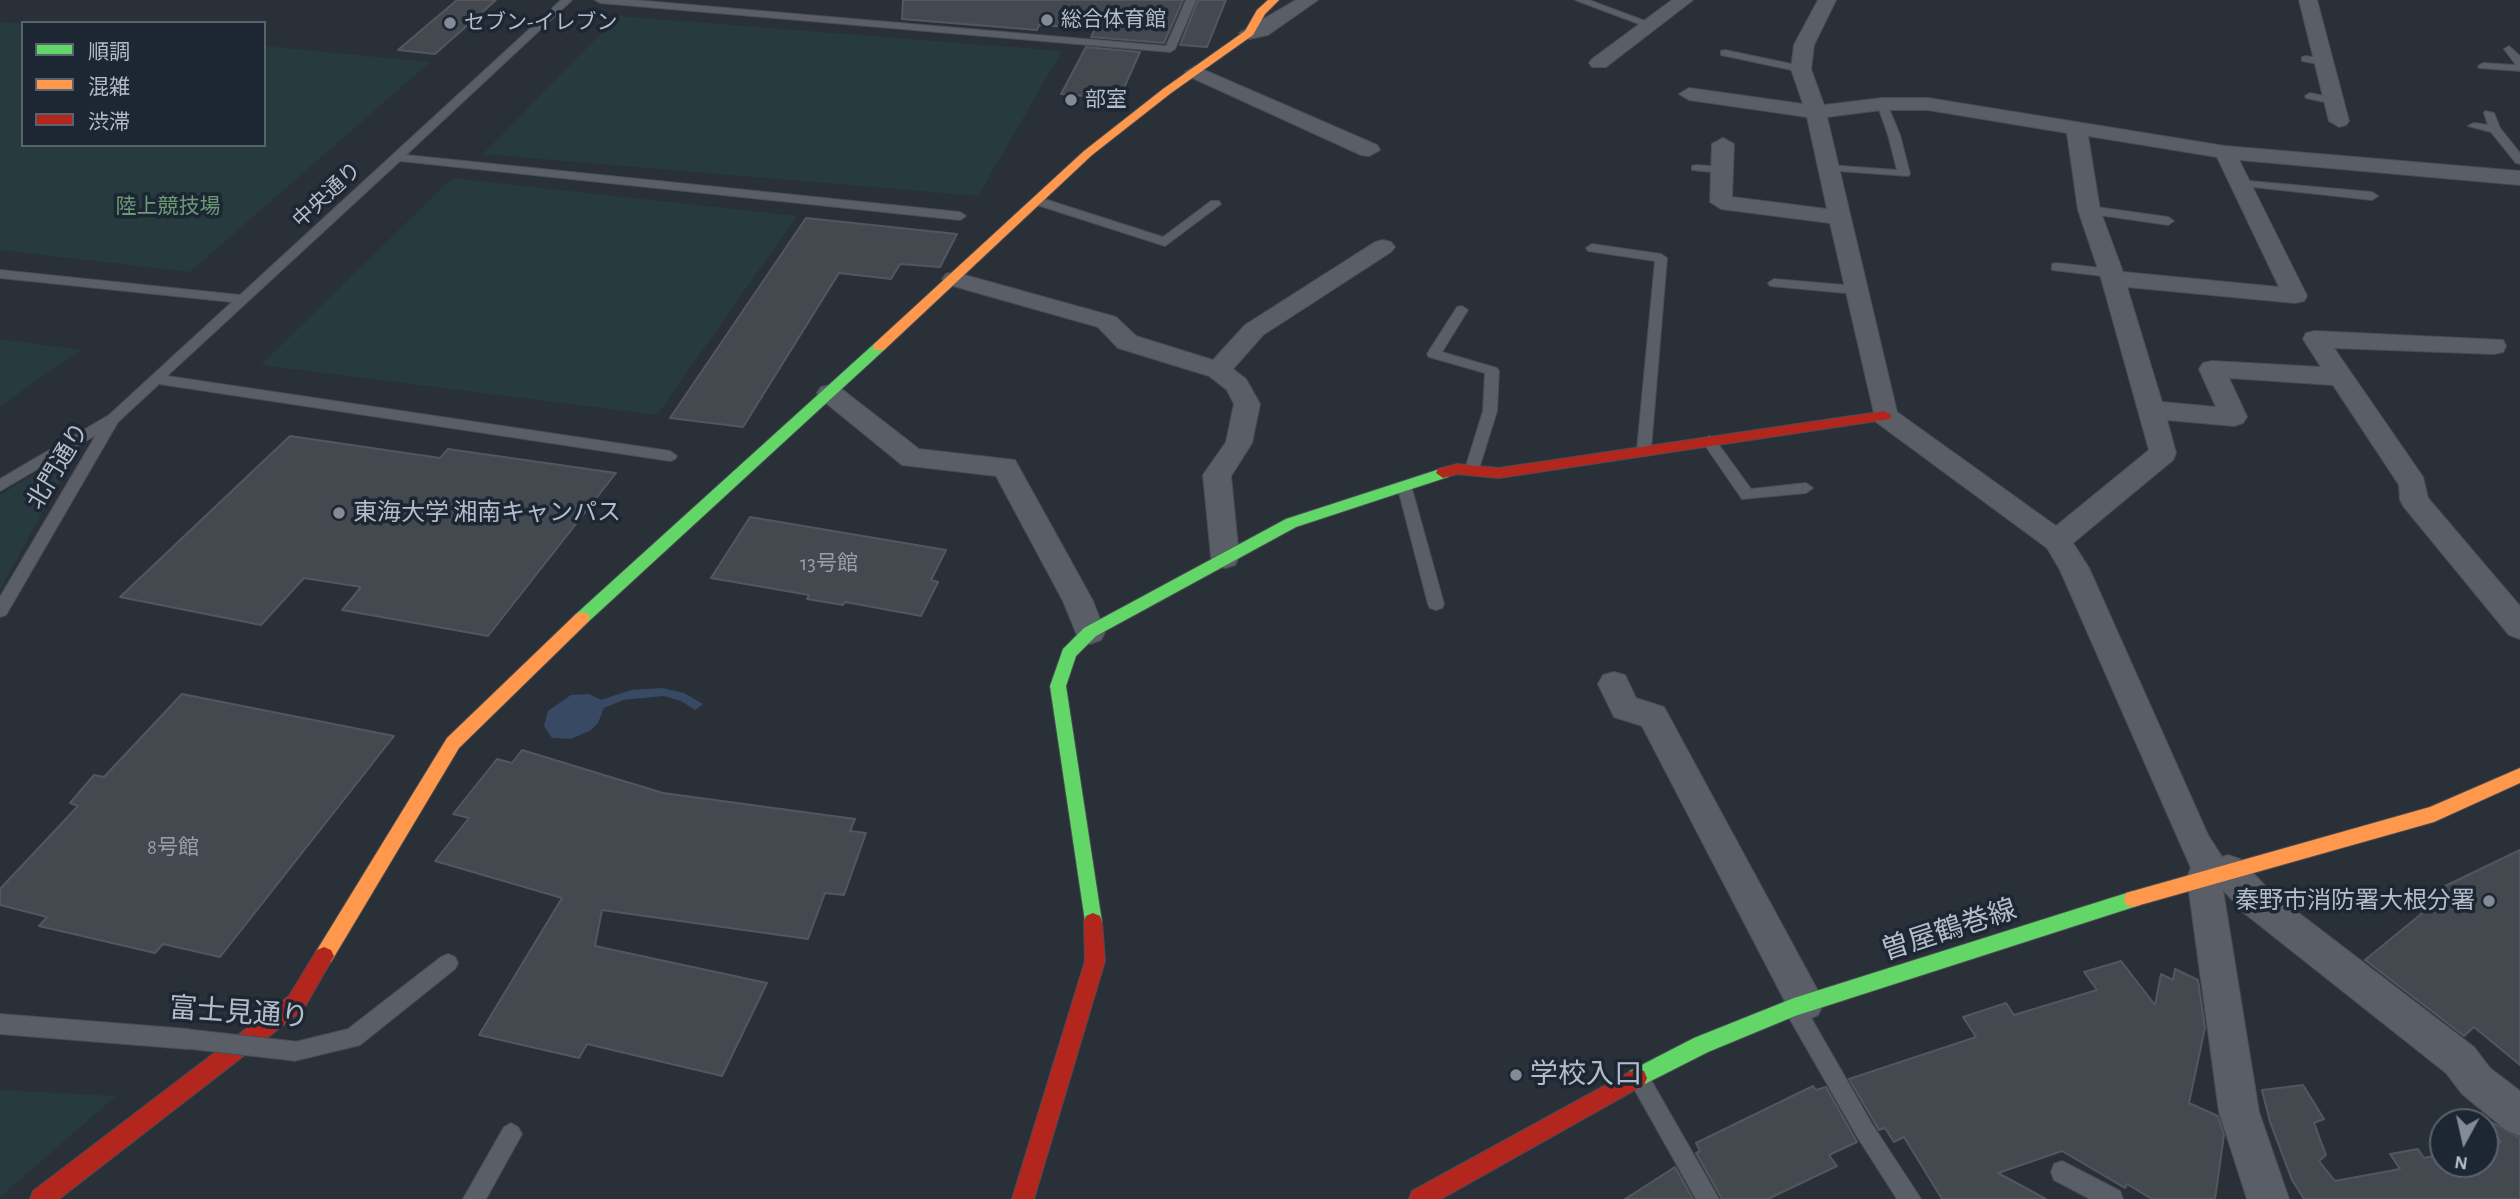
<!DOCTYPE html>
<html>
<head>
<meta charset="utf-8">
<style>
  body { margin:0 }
  #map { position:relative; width:2520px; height:1199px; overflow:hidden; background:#2a3038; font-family:"Alegreya Sans","Noto Sans JP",sans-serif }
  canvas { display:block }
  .legend { position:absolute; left:21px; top:21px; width:245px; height:126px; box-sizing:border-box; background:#1d2633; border:2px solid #59626f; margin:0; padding:9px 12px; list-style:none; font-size:21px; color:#b4bcc9 }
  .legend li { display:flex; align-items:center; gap:14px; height:35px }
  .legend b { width:35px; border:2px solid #59626f }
  .north { position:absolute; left:2429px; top:1108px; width:70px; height:70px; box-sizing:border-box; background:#1d2633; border:2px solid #59626f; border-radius:50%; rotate:188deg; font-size:19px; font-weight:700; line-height:28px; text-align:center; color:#b4bcc9 }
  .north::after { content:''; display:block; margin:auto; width:24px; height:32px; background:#848b96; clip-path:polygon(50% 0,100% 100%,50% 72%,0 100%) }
</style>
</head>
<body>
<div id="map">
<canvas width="2520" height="1199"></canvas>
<ul class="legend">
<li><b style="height:9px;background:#63d668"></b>順調</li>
<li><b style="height:9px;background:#ff974d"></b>混雑</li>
<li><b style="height:9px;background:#b3261e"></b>渋滞</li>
</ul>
<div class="north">N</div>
</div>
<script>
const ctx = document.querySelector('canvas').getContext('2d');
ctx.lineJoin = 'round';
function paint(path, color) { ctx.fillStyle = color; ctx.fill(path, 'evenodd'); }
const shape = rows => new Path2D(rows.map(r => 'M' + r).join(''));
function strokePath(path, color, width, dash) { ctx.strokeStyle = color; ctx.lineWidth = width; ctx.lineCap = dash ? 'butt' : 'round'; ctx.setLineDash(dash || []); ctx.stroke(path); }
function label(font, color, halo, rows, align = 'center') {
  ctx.font = font + ' "Alegreya Sans","Noto Sans JP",sans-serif'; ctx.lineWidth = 7; ctx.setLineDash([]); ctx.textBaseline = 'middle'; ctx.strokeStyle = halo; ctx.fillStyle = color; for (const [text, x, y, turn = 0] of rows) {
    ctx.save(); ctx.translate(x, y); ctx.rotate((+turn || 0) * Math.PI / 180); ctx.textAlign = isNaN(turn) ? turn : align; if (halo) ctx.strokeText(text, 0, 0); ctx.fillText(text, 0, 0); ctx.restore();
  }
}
paint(shape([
  [618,16,1062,51,978,196,483,154],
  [0,22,23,24,23,145,264,145,264,46,430,62,190,272,0,250],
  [452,178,797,216,657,415,261,365],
  [0,339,81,350,0,406],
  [78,447,0,590,0,495],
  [0,1090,116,1096,0,1197]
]), '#273a3e');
paint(shape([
  [662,688,684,693,703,704,695,710,681,701,664,696,623,700,604,708,598,723,591,730,571,739,552,738,544,726,548,711,571,695,589,694,601,700,631,690]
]), '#384963');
const building = shape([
  [457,0,496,0,435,54,398,50,457,0],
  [903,0,1183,0,1164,43,1091,37,1095,29,1039,25,1037,30,902,19,903,0],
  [1198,0,1226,0,1207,47,1180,45,1198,0],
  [1086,47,1140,52,1119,99,1061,94,1086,47],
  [806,218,957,234,940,267,900,264,891,279,839,273,743,427,670,418,806,218],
  [290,436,440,458,448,449,616,473,488,636,342,610,361,587,304,578,261,625,120,597,290,436],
  [750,517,946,550,931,580,938,582,921,616,845,602,843,605,807,599,809,595,711,578,750,517],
  [182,694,394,736,220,957,163,944,155,953,39,926,47,917,0,905,0,889,78,806,70,803,94,775,104,777,182,694],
  [522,750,663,793,855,819,850,831,866,833,844,895,825,893,808,939,602,910,595,946,767,983,722,1076,587,1044,579,1058,479,1035,562,898,435,861,469,818,453,814,497,759,512,763,522,750],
  [2520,850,2520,1065,2474,1027,2464,1036,2365,960,2448,892,2443,887,2520,850],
  [2121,961,2155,1005,2161,974,2173,980,2175,969,2198,980,2205,1028,2189,1103,2218,1116,2224,1135,2215,1199,2152,1199,2127,1184,2125,1188,2062,1151,1998,1173,2046,1199,1942,1199,1904,1137,1894,1142,1885,1128,1879,1130,1849,1079,1976,1037,1963,1017,2006,1003,2014,1015,2097,990,2084,972,2121,961],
  [2303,1085,2324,1119,2314,1123,2326,1155,2319,1161,2335,1181,2400,1169,2390,1154,2418,1149,2424,1158,2443,1154,2443,1164,2485,1164,2485,1145,2501,1142,2486,1126,2493,1123,2520,1138,2520,1199,2304,1199,2292,1180,2270,1122,2262,1090,2303,1085],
  [1813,1086,1816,1090,1826,1087,1857,1142,1829,1155,1837,1166,1768,1199,1722,1199,1696,1153,1700,1151,1696,1143,1813,1086],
  [1675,1167,1693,1199,1625,1199,1675,1167]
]);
paint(building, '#444950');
strokePath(building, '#52575f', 2);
const lane = shape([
  [561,0,572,0,406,155,960,212,966,216,960,220,400,161,167,376,670,451,677,456,675,459,670,461,159,384,118,422,6,615,0,617,0,597,96,435,0,491,0,479,109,415,232,302,0,278,0,270,240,295,561,0],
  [595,0,634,0,1166,46,1186,0,1196,0,1175,49,1170,52,600,3,595,0],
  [1575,0,1589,0,1656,25,1647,27,1575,0],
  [2509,46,2520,56,2520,71,2479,68,2478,66,2483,63,2516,65,2504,49,2509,46],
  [1725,50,1801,66,1806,69,1801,72,1721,55,1721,51,1725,50],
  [2306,56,2328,60,2329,62,2324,65,2302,61,2302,57,2306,56],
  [2310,93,2338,99,2339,101,2334,104,2306,98,2305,96,2310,93],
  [1878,102,1887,104,1900,135,1910,174,1908,176,1824,170,1822,168,1828,165,1897,170,1888,135,1877,104,1878,102],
  [2485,111,2494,113,2500,128,2520,153,2520,164,2516,163,2491,132,2468,126,2474,123,2488,125,2484,113,2485,111],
  [1696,165,1722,167,1728,170,1722,173,1692,170,1692,166,1696,165],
  [2238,180,2372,192,2378,196,2372,200,2234,185,2232,183,2238,180],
  [1038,197,1163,237,1211,201,1219,201,1221,204,1165,246,1034,204,1034,198,1038,197],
  [2089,206,2168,217,2174,221,2168,225,2085,213,2085,207,2089,206],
  [1592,244,1661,254,1667,258,1651,449,1644,454,1637,449,1655,261,1588,251,1586,248,1592,244],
  [2056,263,2111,269,2117,273,2111,277,2052,270,2052,264,2056,263],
  [1774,279,1856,286,1862,290,1856,294,1770,286,1768,283,1774,279],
  [1462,306,1468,310,1442,352,1497,368,1499,371,1497,411,1479,469,1472,474,1465,469,1483,411,1485,373,1429,357,1427,354,1457,307,1462,306],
  [1709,436,1714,438,1751,489,1806,483,1813,488,1806,493,1742,499,1702,441,1709,436],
  [1405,484,1412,489,1444,604,1442,608,1436,610,1430,608,1428,604,1398,489,1405,484],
  [448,954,455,957,458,963,455,969,360,1045,294,1061,287,1058,284,1051,287,1044,348,1029,441,957,448,954],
  [1795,1000,1802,1002,1872,1124,1921,1199,1897,1199,1858,1138,1788,1016,1785,1009,1788,1002,1795,1000],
  [0,1014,188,1029,195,1032,198,1039,195,1046,188,1049,0,1034,0,1014],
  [1640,1070,1647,1073,1719,1199,1696,1199,1633,1087,1630,1080,1633,1073,1640,1070],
  [511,1123,518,1127,522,1134,486,1199,463,1199,504,1127,511,1123],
  [2062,1161,2120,1191,2123,1199,2090,1199,2054,1180,2051,1172,2054,1164,2062,1161]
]);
const street = shape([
  [1296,0,1318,0,1268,35,1249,39,1239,33,1296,0],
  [1672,0,1693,0,1606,67,1592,67,1589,63,1592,59,1672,0],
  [1818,0,1836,0,1814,45,1811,69,1824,105,1882,98,1928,98,2225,146,2520,171,2520,185,2239,160,2307,296,2304,301,2295,303,2127,287,2162,402,2216,407,2199,369,2203,363,2212,361,2321,367,2303,339,2306,333,2315,331,2503,340,2506,346,2503,352,2494,354,2334,348,2423,477,2428,498,2520,606,2520,639,2509,635,2404,507,2400,500,2399,485,2333,385,2229,378,2247,417,2243,423,2234,426,2167,420,2176,453,2173,460,2073,543,2089,568,2208,835,2222,857,2228,855,2240,859,2270,891,2474,1047,2490,1068,2520,1091,2520,1136,2506,1130,2462,1094,2446,1073,2244,913,2223,890,2259,1112,2289,1199,2247,1199,2219,1112,2187,877,2191,868,2060,570,2047,548,1876,422,1830,223,1721,209,1710,202,1712,144,1723,138,1734,144,1732,197,1827,209,1807,117,1689,100,1679,94,1689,88,1803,104,1791,69,1794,45,1818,0],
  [1882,110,1928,110,2067,133,2078,210,2101,278,2149,450,2056,526,1897,412,1827,117,1882,110],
  [2088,136,2217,157,2279,287,2123,272,2100,210,2088,136],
  [2299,0,2317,0,2349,121,2346,125,2339,127,2329,121,2299,0],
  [1195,66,1377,145,1380,150,1369,156,1361,155,1188,76,1185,72,1195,66],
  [1383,240,1391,242,1395,247,1391,252,1263,335,1233,369,1246,379,1260,404,1252,443,1231,476,1239,557,1235,565,1225,568,1215,565,1211,557,1203,475,1226,442,1234,404,1227,390,1209,376,1118,348,1098,327,946,284,942,279,946,274,954,272,1116,317,1136,336,1213,360,1245,325,1375,242,1383,240],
  [830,385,839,387,919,449,1015,460,1093,601,1105,632,1101,640,1090,644,1079,640,1063,601,996,476,902,465,821,399,817,393,821,387,830,385],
  [1614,672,1625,675,1636,698,1664,707,1818,991,1824,1003,1818,1015,1805,1021,1792,1015,1642,726,1614,717,1598,684,1603,675,1614,672]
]);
const fast = shape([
  [879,343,886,347,884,350,588,622,576,622,574,618,576,614,874,344,879,343],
  [1443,468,1448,469,1450,473,1448,477,1296,527,1096,636,1076,656,1066,686,1102,922,1100,928,1093,931,1086,928,1050,686,1063,649,1084,628,1286,519,1443,468],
  [2133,891,2140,893,2142,899,2140,905,1795,1016,1708,1052,1637,1088,1630,1085,1627,1078,1630,1071,1694,1038,1794,998,2133,891]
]);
const slow = shape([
  [1268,0,1279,0,1265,14,1253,35,1171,93,1092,155,884,350,874,350,874,344,1084,151,1163,89,1245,31,1257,10,1268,0],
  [582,612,588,614,590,618,588,622,459,748,331,962,324,965,317,962,314,956,317,950,447,738,576,614,582,612],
  [2520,768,2520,783,2434,822,2133,907,2126,905,2124,899,2126,893,2133,891,2430,807,2520,768]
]);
const jam = shape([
  [1885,411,1892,416,1890,419,1499,478,1457,474,1443,478,1436,473,1438,469,1457,464,1499,468,1885,411],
  [1093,913,1100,916,1102,922,1105,961,1034,1199,1012,1199,1085,961,1084,922,1086,916,1093,913],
  [324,947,331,950,334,956,303,1010,59,1199,30,1199,33,1191,289,996,317,950,324,947],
  [1637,1068,1644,1071,1647,1078,1644,1085,1441,1199,1409,1199,1412,1191,1637,1068]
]);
strokePath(lane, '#484c53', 2);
strokePath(street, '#484c53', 2);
strokePath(fast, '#484c53', 2);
strokePath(slow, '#484c53', 2);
strokePath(jam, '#484c53', 2);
paint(lane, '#5a5e66');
paint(street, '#5a5e66');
paint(fast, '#63d668');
paint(slow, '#ff974d');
paint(jam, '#b3261e');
const laneBridge = shape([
  [188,1039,294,1051]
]);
strokePath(laneBridge, '#484c53', 21, []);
strokePath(laneBridge, '#5a5e66', 19);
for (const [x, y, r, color] of [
  [1047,20,7,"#848b96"],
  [450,23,7,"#848b96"],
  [1071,100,7,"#848b96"],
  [339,513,7,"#848b96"],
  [2489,901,7,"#848b96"],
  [1516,1075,7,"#848b96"]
]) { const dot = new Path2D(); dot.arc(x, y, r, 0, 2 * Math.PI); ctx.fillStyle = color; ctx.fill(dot); strokePath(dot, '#1d2633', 2.5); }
label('21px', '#b4bcc9', '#1d2633', [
  ["総合体育館",1061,20],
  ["セブン-イレブン",464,23],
  ["部室",1085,100]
], 'left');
label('21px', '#b4bcc9', '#1d2633', [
  ["中央通り",327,195,-43]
]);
label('21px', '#6b9a76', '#1d2633', [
  ["陸上競技場",168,207]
]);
label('21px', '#989fab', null, [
  ["13号館",829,564],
  ["8号館",173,848]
]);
label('24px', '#b4bcc9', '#1d2633', [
  ["北門通り",58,466,-59]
]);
label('24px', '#b4bcc9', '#1d2633', [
  ["東海大学 湘南キャンパス",353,513],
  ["秦野市消防署大根分署",2475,901,"right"]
], 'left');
label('28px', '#b4bcc9', '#1d2633', [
  ["曽屋鶴巻線",1949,930,-18],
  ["富士見通り",239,1013,4]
]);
label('28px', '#b4bcc9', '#1d2633', [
  ["学校入口",1530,1075]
], 'left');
</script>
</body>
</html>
